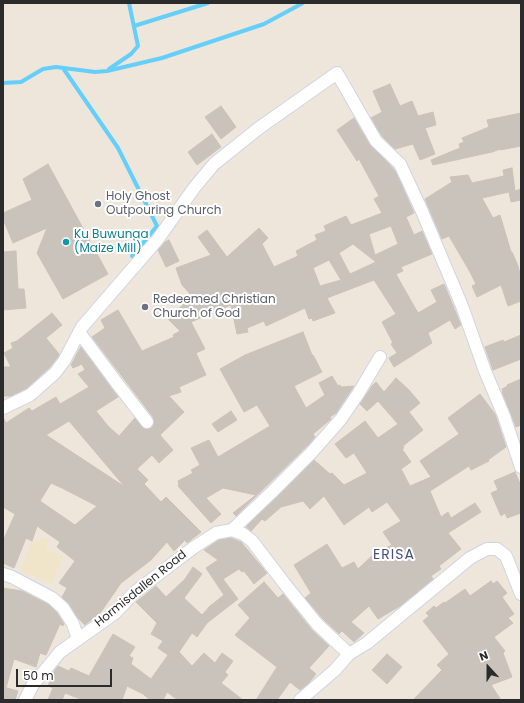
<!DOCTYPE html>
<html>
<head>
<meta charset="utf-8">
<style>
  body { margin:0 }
  #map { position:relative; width:524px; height:703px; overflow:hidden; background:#eee6db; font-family:Poppins,sans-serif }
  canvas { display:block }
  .frame { position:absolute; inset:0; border:4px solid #2b2b2b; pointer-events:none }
  .north { position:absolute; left:468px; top:647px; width:40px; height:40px; -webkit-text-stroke:3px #fff; paint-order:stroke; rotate:339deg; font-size:11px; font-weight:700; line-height:16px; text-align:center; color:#2b2b2b }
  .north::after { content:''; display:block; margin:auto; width:14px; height:18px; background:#2b2b2b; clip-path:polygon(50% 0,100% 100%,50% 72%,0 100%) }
  .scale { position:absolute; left:16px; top:669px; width:96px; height:18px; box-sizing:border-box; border:2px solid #2b2b2b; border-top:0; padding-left:5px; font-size:12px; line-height:14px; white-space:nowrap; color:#2b2b2b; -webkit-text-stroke:3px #fff; paint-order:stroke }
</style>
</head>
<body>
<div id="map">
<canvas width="524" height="703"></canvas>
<div class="frame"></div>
<div class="north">N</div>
<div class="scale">50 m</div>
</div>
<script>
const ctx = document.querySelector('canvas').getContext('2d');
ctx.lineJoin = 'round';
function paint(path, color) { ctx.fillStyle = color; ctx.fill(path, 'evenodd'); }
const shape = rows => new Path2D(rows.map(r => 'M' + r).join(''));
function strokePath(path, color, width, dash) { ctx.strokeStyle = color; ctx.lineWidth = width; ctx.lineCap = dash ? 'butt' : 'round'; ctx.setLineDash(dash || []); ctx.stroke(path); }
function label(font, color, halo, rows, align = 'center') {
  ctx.font = font + ' Poppins,sans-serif'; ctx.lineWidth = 4; ctx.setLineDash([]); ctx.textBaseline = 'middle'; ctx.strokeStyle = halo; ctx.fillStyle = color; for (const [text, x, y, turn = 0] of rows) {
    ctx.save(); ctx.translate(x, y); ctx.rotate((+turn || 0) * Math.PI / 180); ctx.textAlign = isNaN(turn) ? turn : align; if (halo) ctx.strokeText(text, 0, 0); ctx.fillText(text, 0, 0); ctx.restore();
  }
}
paint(shape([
  [41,537,49,540,46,549,63,556,52,584,20,571,32,540,39,543]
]), '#f1e5c9');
strokePath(shape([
  [134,26,208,3],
  [63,68,118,148,157,226,132,256],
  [109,69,131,54,138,46,129,3],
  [3,83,21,82,43,69,56,67,95,72,107,71,162,58,264,24,303,3]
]), '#64cffa', 4);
const building = shape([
  [390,84,400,106,412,101,418,116,433,112,436,125,425,128,435,154,420,160,413,144,395,149,382,136,371,118,382,112,373,91,390,84],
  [221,106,236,127,221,139,205,117,221,106],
  [521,113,521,146,500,150,500,149,492,152,433,165,431,160,460,148,459,144,464,142,462,138,489,127,487,120,521,113],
  [354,118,370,145,390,165,396,172,414,213,406,217,414,235,422,231,432,254,401,267,403,271,396,274,402,285,418,313,437,302,431,290,444,284,461,325,455,329,450,320,428,333,432,343,394,367,389,358,397,353,391,344,393,343,382,322,396,314,374,280,327,298,335,313,313,321,312,318,309,319,305,308,266,326,264,321,247,328,248,332,237,334,231,305,191,322,205,349,196,353,206,375,179,387,181,392,169,396,184,412,160,435,173,450,159,463,152,455,137,469,148,480,144,484,161,502,166,497,201,532,187,543,185,540,174,551,167,542,151,560,121,583,101,612,85,625,78,618,69,604,62,597,67,588,59,583,75,561,57,547,60,542,37,526,32,541,26,538,14,568,3,563,3,541,15,514,3,507,3,417,6,423,29,408,32,411,56,397,60,404,89,387,78,374,85,370,82,364,73,368,71,365,79,350,81,347,118,397,96,411,108,426,119,436,135,418,144,429,148,429,152,428,154,421,153,417,92,337,105,328,101,320,118,310,142,351,174,337,173,335,180,331,168,319,192,296,182,285,176,268,211,255,198,237,207,230,227,257,259,228,268,238,262,244,274,267,298,256,296,251,317,240,315,235,326,231,324,226,346,216,351,225,382,213,374,199,379,196,359,159,357,161,337,130,354,118],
  [391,226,398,244,375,255,369,234,391,226],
  [353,244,376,262,350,274,339,253,353,244],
  [329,260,341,280,320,286,313,268,329,260],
  [69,421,125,487,46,435,69,421],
  [51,483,62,488,97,506,75,525,40,501,51,483],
  [212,134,221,147,197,165,188,152,212,134],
  [48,164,108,274,63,299,37,253,47,228,13,243,3,219,3,213,32,200,23,179,48,164],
  [512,168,515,191,521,189,521,200,511,202,509,192,482,198,493,218,500,215,511,252,512,252,518,266,521,278,521,301,508,306,501,285,477,297,472,286,476,284,470,272,449,236,442,239,425,199,452,182,450,177,468,175,472,183,504,176,503,170,512,168],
  [169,240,179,261,166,267,158,250,165,242,169,240],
  [16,251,18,289,24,289,26,308,3,310,3,252,16,251],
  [52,313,62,325,46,338,59,354,58,357,49,368,27,388,11,396,4,396,3,367,11,367,4,353,13,348,11,343,17,341,52,313],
  [303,332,312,355,313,355,322,372,294,386,306,408,325,395,319,383,332,376,338,386,340,385,341,387,354,386,336,413,330,417,331,419,313,434,315,437,310,443,236,516,233,513,256,495,223,488,206,498,221,514,211,523,178,486,179,484,178,481,193,473,191,470,200,465,191,448,209,440,218,457,270,426,257,405,244,412,220,369,245,355,303,332],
  [521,335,521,359,493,370,485,347,503,340,504,342,521,335],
  [396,378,409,390,420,403,409,412,423,430,403,446,404,448,402,449,411,462,401,469,410,486,431,477,420,461,459,434,448,418,480,394,495,414,506,447,488,460,489,461,471,470,469,466,430,491,441,517,448,512,451,518,475,503,481,512,448,533,461,549,439,566,441,569,431,576,433,579,400,606,378,619,369,606,351,622,364,633,354,642,342,631,339,634,323,619,305,598,311,593,294,565,327,544,342,568,354,562,358,569,375,553,392,545,383,532,401,521,387,502,372,512,369,507,344,525,324,496,310,509,303,501,281,507,265,521,262,519,251,531,246,527,314,460,330,474,332,473,344,485,367,473,354,453,346,458,335,444,365,421,378,438,398,424,378,401,367,411,360,404,372,386,376,382,384,392,396,378],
  [521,379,521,425,516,427,502,392,503,391,502,389,508,386,507,385,521,379],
  [231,411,237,420,218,432,212,424,231,411],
  [515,472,521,486,521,513,507,518,505,513,501,516,491,493,498,490,494,481,515,472],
  [231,538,241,542,267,573,254,584,244,571,242,572,239,569,223,579,238,599,207,623,197,637,192,633,179,652,192,666,204,653,215,663,222,653,233,661,225,672,228,675,221,683,243,700,178,700,167,692,163,700,150,700,143,694,127,686,122,700,83,700,65,693,62,700,48,700,53,688,48,686,55,670,58,666,69,671,71,668,89,676,113,634,135,647,129,656,133,658,131,664,151,679,168,655,158,648,163,641,151,634,157,623,136,602,156,586,166,597,185,579,193,567,202,574,184,598,202,615,210,606,224,595,206,568,218,560,204,550,219,540,231,538],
  [491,581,493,584,497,581,507,593,502,597,514,614,508,618,513,623,494,637,505,651,503,653,512,677,491,685,501,700,413,700,442,670,437,665,449,654,423,621,429,616,426,613,434,606,436,608,444,602,445,603,465,589,470,596,491,581],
  [264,582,278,598,283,594,311,629,329,646,309,668,316,674,308,684,300,690,290,682,277,700,256,700,277,667,235,635,250,618,238,605,264,582],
  [3,588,22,591,48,604,57,613,64,624,63,626,60,624,46,655,40,653,36,667,14,659,6,688,3,687,18,691,15,700,3,700,3,588],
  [387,654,402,667,387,684,372,670,387,654]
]);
paint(building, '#c9c3bb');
strokePath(building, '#cac3b5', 1);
const street = shape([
  [79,332,116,382,147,422],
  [3,408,30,395,55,373,64,361,82,327,158,239,194,188,214,164,259,128,337,73,376,141,400,164,421,209,462,306,485,371,504,416,521,467],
  [232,530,272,492,311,453,341,419,358,394,380,357],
  [3,574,12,577,52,598,63,608,73,624,78,639],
  [25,700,32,686,60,652,115,613,135,592,193,548,216,533,232,530,243,534,252,541,284,583,317,624,349,654],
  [300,700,335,670,349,654,367,643,470,558,487,549,497,549,506,556,521,594]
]);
strokePath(street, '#d0d4e5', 14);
strokePath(street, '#fff', 12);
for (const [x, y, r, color] of [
  [98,204,4,"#6b7280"],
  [66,242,4,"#0f9aa8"],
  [145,307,4,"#6b7280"]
]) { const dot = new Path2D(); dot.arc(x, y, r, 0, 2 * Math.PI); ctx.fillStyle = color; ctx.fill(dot); strokePath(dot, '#fff', 1.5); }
label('12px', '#5b616d', '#fff', [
  ["Holy Ghost",106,197],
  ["Outpouring Church",106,211],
  ["Redeemed Christian",153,300],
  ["Church of God",153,314]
], 'left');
label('12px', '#0d838f', '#fff', [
  ["Ku Buwunga",74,235],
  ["(Maize Mill)",74,249]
], 'left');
label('12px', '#2b2b2b', '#fff', [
  ["Hormisdallen Road",141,589,-39]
]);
ctx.letterSpacing = '1px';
label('14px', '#464f80', '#fff', [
  ["ERISA",394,555]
]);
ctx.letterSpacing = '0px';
</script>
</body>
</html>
